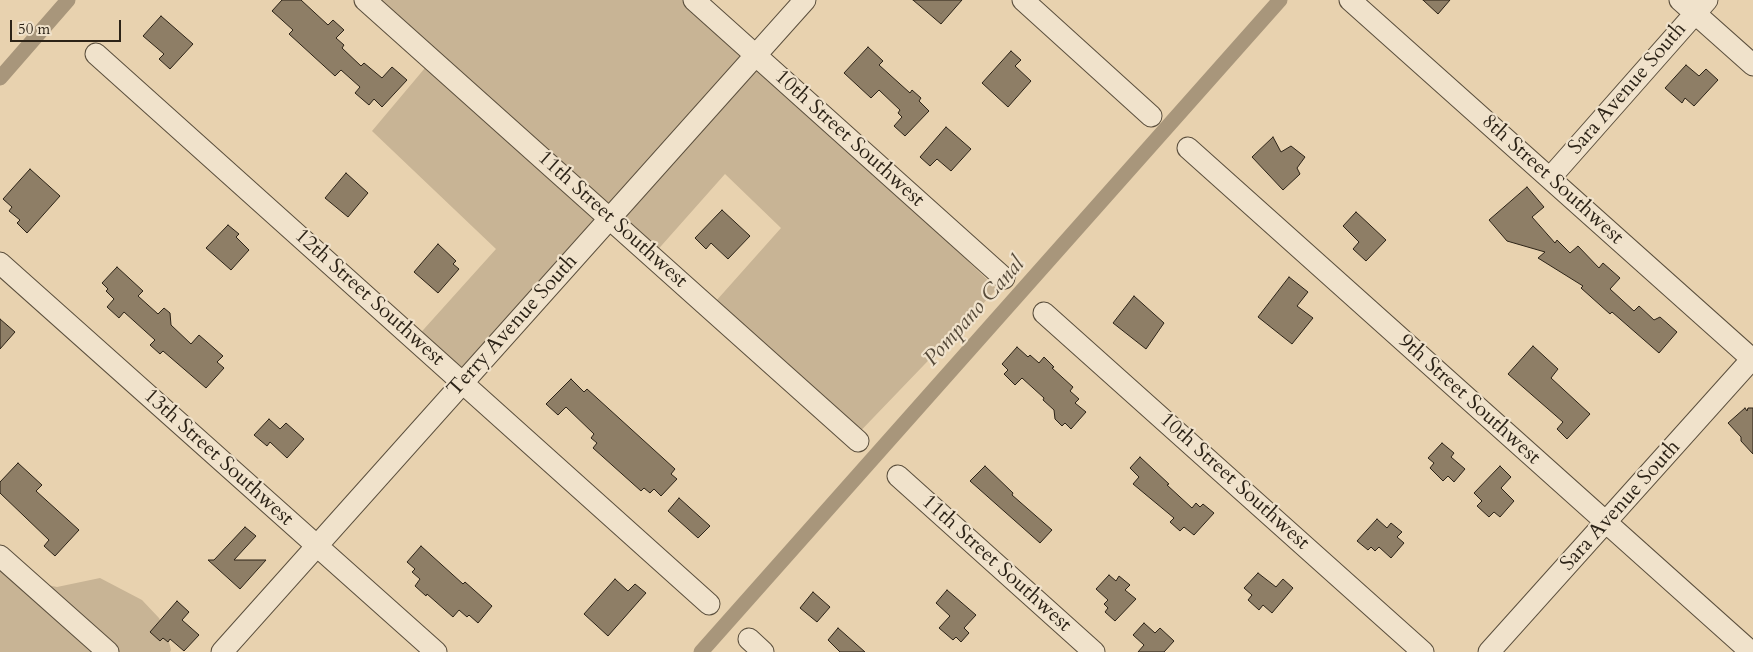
<!DOCTYPE html>
<html>
<head>
<meta charset="utf-8">
<style>
  body { margin:0 }
  #map { position:relative; width:1753px; height:652px; overflow:hidden; background:#e8d2af; font-family:Cardo,serif }
  canvas { display:block }
  .scale { position:absolute; left:10px; top:20px; width:111px; height:22px; box-sizing:border-box; border:2px solid #2c2317; border-top:0; padding-left:6px; font-size:15px; line-height:18px; white-space:nowrap; color:#2c2317; -webkit-text-stroke:4px #f0e2cb; paint-order:stroke }
</style>
</head>
<body>
<div id="map">
<canvas width="1753" height="652"></canvas>
<div class="scale">50 m</div>
</div>
<script>
const ctx = document.querySelector('canvas').getContext('2d');
ctx.lineJoin = 'round';
function paint(path, color) { ctx.fillStyle = color; ctx.fill(path, 'evenodd'); }
const shape = rows => new Path2D(rows.map(r => 'M' + r).join(''));
function strokePath(path, color, width, dash) { ctx.strokeStyle = color; ctx.lineWidth = width; ctx.lineCap = dash ? 'butt' : 'round'; ctx.setLineDash(dash || []); ctx.stroke(path); }
function label(font, color, halo, rows, align = 'center') {
  ctx.font = font + ' Cardo,serif'; ctx.lineWidth = 4.5; ctx.setLineDash([]); ctx.textBaseline = 'middle'; ctx.strokeStyle = halo; ctx.fillStyle = color; for (const [text, x, y, turn = 0] of rows) {
    ctx.save(); ctx.translate(x, y); ctx.rotate((+turn || 0) * Math.PI / 180); ctx.textAlign = isNaN(turn) ? turn : align; if (halo) ctx.strokeText(text, 0, 0); ctx.fillText(text, 0, 0); ctx.restore();
  }
}
paint(shape([
  [362,0,695,0,997,289,849,443,708,310,781,228,725,174,654,254,611,216,459,386,415,339,496,249,372,131,430,62],
  [0,563,24,580,57,587,100,578,142,600,159,618,167,634,171,650,170,652,0,652]
]), '#c8b495');
strokePath(shape([
  [0,78,68,0],
  [701,652,1280,0]
]), '#a8967b', 15);
const building = shape([
  [282,0,301,0,328,25,333,20,344,30,336,38,344,45,342,48,361,66,364,63,382,78,392,67,407,80,382,107,374,99,369,105,355,93,360,87,341,70,335,76,289,34,293,30,272,11,282,0],
  [913,0,962,0,941,24,913,0],
  [1423,0,1450,0,1438,14,1423,0],
  [161,16,193,44,170,69,159,59,164,54,143,36,161,16],
  [868,47,883,61,879,65,910,93,912,90,921,98,919,101,929,111,905,136,894,126,902,117,898,113,900,110,879,90,871,98,844,73,868,47],
  [1011,51,1021,60,1015,66,1031,81,1008,107,982,83,1011,51],
  [1686,65,1699,76,1706,69,1718,80,1694,106,1685,98,1682,103,1665,88,1686,65],
  [946,127,971,149,951,171,937,159,930,166,920,157,946,127],
  [1273,137,1281,152,1291,146,1305,157,1297,168,1300,174,1283,190,1252,157,1273,137],
  [30,169,60,196,27,233,17,223,20,220,9,211,12,207,3,199,30,169],
  [346,173,368,193,348,217,325,198,346,173],
  [1527,187,1544,207,1532,217,1555,243,1557,240,1570,253,1578,246,1599,268,1603,263,1620,278,1610,289,1634,311,1639,306,1654,320,1660,317,1677,332,1659,353,1612,312,1610,314,1581,288,1583,286,1538,258,1545,252,1507,241,1489,220,1527,187],
  [722,210,750,236,728,259,711,243,706,249,695,238,722,210],
  [1356,212,1386,240,1366,261,1353,249,1359,242,1343,226,1356,212],
  [228,225,239,234,236,237,249,250,231,270,206,248,228,225],
  [438,244,456,261,453,264,459,269,438,293,414,272,438,244],
  [117,267,143,291,138,296,158,314,164,308,170,313,171,325,191,344,199,335,223,356,217,362,224,368,206,388,163,351,160,354,150,345,155,340,124,312,119,318,107,307,114,299,106,291,108,289,102,283,117,267],
  [1289,277,1308,292,1297,306,1313,318,1292,344,1258,317,1289,277],
  [1134,296,1164,323,1146,349,1113,323,1134,296],
  [0,319,15,332,0,349,0,319],
  [1533,346,1558,369,1551,378,1590,414,1567,439,1557,429,1563,422,1508,374,1533,346],
  [1017,347,1028,357,1030,355,1039,363,1044,357,1054,367,1052,368,1073,387,1070,391,1079,399,1075,403,1086,412,1071,429,1065,423,1062,426,1055,419,1054,410,1043,400,1044,398,1022,378,1015,385,1004,374,1008,370,1002,364,1017,347],
  [571,379,584,392,587,389,675,469,671,474,677,479,661,496,654,489,650,493,644,488,641,491,593,448,597,443,591,438,594,434,566,407,558,415,546,404,571,379],
  [1745,408,1747,411,1748,408,1753,408,1753,454,1741,441,1741,437,1728,423,1745,408],
  [269,419,280,429,286,423,304,439,287,458,270,442,267,446,254,435,269,419],
  [1442,443,1454,453,1451,457,1465,469,1454,482,1448,476,1443,481,1430,468,1434,463,1428,458,1442,443],
  [1140,457,1169,484,1167,485,1192,508,1196,503,1200,507,1203,504,1214,513,1194,535,1184,527,1180,531,1170,522,1174,518,1133,484,1139,477,1130,468,1140,457],
  [18,463,42,485,36,491,79,530,55,556,44,546,49,540,0,493,0,482,18,463],
  [985,466,1013,493,1012,495,1052,530,1040,543,970,481,985,466],
  [1500,466,1511,477,1501,488,1514,501,1500,517,1494,512,1489,517,1477,506,1482,501,1474,493,1500,466],
  [679,498,710,526,698,538,668,511,679,498],
  [1377,519,1387,528,1391,523,1402,532,1397,537,1404,543,1391,558,1379,547,1375,551,1371,547,1368,550,1357,541,1377,519],
  [245,527,256,536,234,560,266,560,240,589,208,560,214,560,245,527],
  [421,546,463,584,465,582,492,606,478,623,469,615,467,617,459,610,453,617,427,594,426,596,415,586,420,579,412,572,415,569,407,562,421,546],
  [1258,573,1276,587,1283,579,1293,588,1272,613,1263,605,1259,610,1248,600,1252,595,1244,588,1258,573],
  [1109,575,1116,581,1119,576,1130,585,1125,590,1136,599,1115,621,1105,612,1108,608,1104,604,1108,600,1096,589,1109,575],
  [615,579,628,591,635,584,646,593,608,636,584,614,615,579],
  [947,590,976,615,964,628,969,633,961,642,956,637,953,640,939,628,950,616,936,603,947,590],
  [813,592,830,607,817,622,800,608,813,592],
  [177,601,189,612,182,620,199,635,184,651,170,639,168,642,163,638,160,641,150,632,177,601],
  [1144,623,1155,633,1160,628,1174,641,1164,652,1138,652,1144,645,1133,635,1144,623],
  [838,628,865,652,840,652,828,640,838,628]
]);
paint(building, '#8e7e66');
strokePath(building, '#2c2317', 1);
const minor = shape([
  [365,0,858,441],
  [694,0,1004,278],
  [1023,0,1151,116],
  [1350,0,1753,360],
  [1680,0,1753,65],
  [96,54,709,604],
  [1188,148,1751,652],
  [1550,178,1707,0],
  [0,263,436,652],
  [1044,313,1423,652],
  [898,476,1094,652],
  [0,556,108,652],
  [749,639,763,652],
  [222,652,805,0],
  [1489,652,1752,359]
]);
strokePath(minor, '#5b4f3d', 23);
strokePath(minor, '#f0e2cb', 21);
label('21px', '#2c2317', '#f0e2cb', [
  ["Sara Avenue South",1628,89,-49],
  ["10th Street Southwest",849,139,42],
  ["8th Street Southwest",1552,180,42],
  ["11th Street Southwest",612,220,42],
  ["12th Street Southwest",369,298,42],
  ["Terry Avenue South",513,326,-48],
  ["9th Street Southwest",1469,400,42],
  ["13th Street Southwest",218,458,42],
  ["10th Street Southwest",1234,482,42],
  ["Sara Avenue South",1621,506,-48],
  ["11th Street Southwest",996,564,42]
]);
label('italic 22px', '#574b3a', '#f0e2cb', [
  ["Pompano Canal",975,312,-48]
]);
</script>
</body>
</html>
